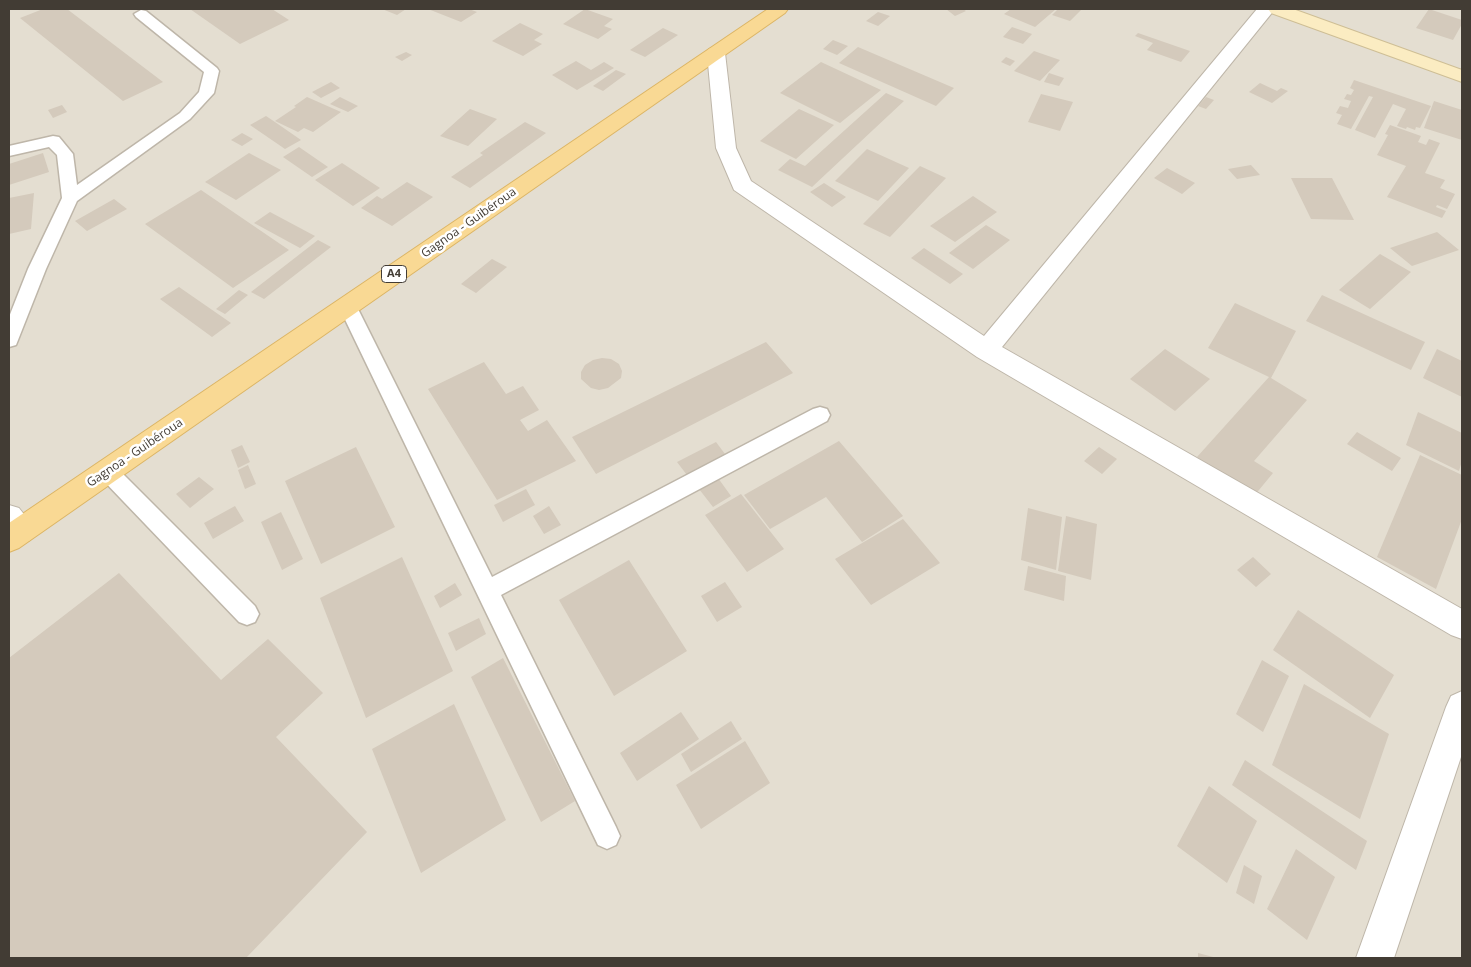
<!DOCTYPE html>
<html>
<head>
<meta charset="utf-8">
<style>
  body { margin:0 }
  #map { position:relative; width:1471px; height:967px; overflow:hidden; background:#f0ece3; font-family:"Open Sans",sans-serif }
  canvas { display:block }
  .frame { position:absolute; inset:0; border:10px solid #423c34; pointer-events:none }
</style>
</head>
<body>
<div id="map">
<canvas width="1471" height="967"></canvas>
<div class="frame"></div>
</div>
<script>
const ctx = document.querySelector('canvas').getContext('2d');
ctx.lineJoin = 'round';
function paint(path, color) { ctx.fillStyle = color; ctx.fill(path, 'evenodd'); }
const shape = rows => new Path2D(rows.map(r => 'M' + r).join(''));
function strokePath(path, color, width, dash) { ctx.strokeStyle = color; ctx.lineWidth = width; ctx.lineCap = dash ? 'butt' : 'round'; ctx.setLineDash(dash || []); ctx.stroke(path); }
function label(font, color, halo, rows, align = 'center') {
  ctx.font = font + ' "Open Sans",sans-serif'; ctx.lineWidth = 5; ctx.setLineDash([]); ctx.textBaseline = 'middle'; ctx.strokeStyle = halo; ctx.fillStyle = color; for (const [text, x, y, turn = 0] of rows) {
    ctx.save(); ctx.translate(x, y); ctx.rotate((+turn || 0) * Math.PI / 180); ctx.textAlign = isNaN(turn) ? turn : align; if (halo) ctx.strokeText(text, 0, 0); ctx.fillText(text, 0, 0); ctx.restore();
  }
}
paint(shape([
  [9,9,1462,9,1462,958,9,958]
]), '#e4ded1');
paint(shape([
  [43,9,67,9,163,82,123,101,20,18],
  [190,9,272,9,289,20,240,44],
  [382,9,406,9,397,15],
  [428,9,469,9,477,12,461,22],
  [585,9,613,19,604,26,612,29,598,39,563,24],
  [946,9,963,9,966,11,955,16],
  [1011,9,1056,9,1035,27,1004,14],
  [1058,9,1082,9,1070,21,1052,15],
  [1429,9,1462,20,1462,24,1453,40,1416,28],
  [878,12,890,16,878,26,866,21],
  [520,23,543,34,534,40,542,44,523,56,492,41],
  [1012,27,1032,34,1023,44,1003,37],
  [663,28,678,35,645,57,630,50],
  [1138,33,1190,51,1181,62,1147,50,1153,43,1135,36],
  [833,40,848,46,837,55,823,49],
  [858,47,954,88,936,106,839,63],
  [1034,51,1060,60,1040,81,1014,71],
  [406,52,412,55,402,61,395,57],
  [1006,57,1015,61,1010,66,1001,62],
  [576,61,591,70,604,62,614,68,577,90,552,75],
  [821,62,881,90,840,123,780,93],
  [616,70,626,74,603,91,593,86],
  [1049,73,1064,78,1059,86,1044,82],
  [1354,80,1431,106,1420,128,1416,127,1415,130,1407,127,1406,129,1397,126,1406,109,1393,104,1375,138,1355,130,1373,97,1369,96,1351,129,1337,124,1342,115,1336,113,1340,106,1348,108,1351,101,1344,99,1347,94,1351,95,1354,90,1350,88],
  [331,82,340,88,321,98,312,92],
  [1260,83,1277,91,1281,88,1288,91,1272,103,1249,92],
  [886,93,904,101,812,187,778,170,790,159,805,166],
  [1041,94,1073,102,1060,131,1028,122],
  [307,97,341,112,313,132,304,128,298,132,275,121,296,107,294,106],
  [340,97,358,106,348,112,330,104],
  [1206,97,1214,100,1206,109,1198,106],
  [1434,101,1462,110,1462,140,1424,128],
  [62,105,67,112,53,118,48,110],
  [470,109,497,119,468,146,440,136],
  [799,109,834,125,796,159,760,141],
  [266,116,275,122,301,140,285,149,250,125],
  [525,122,546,133,470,188,451,177,483,155,480,153],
  [1390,125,1421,136,1418,142,1426,145,1429,139,1440,143,1425,173,1445,180,1440,188,1455,194,1447,209,1437,205,1436,207,1446,211,1442,218,1387,197,1406,166,1377,155,1388,135,1385,134],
  [242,133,253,139,242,146,231,140],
  [299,147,328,167,312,177,283,157],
  [867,149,909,168,878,201,835,181],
  [43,153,49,172,9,185,9,164],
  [249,153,281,170,236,200,205,182],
  [342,163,380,188,353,206,315,180],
  [1251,165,1260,175,1237,179,1228,169],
  [920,166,946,178,890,237,863,224],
  [1167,168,1195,183,1182,194,1154,178],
  [1291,178,1332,178,1354,220,1311,219],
  [407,182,433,197,392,226,361,208,377,196,382,199],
  [824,183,846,197,832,207,810,192],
  [201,190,289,250,233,288,145,224],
  [34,193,31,229,9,234,9,198],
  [973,196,997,212,955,242,930,226],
  [114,199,127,209,87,231,75,221],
  [270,212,315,236,300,248,254,223],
  [986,225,1010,240,973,269,949,253],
  [1437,232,1459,250,1412,266,1390,248],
  [318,240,331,247,264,299,251,292],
  [924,248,963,274,950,284,911,258],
  [1380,254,1411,272,1370,309,1339,290],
  [492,259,507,267,476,293,461,284],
  [179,287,231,323,212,337,160,299],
  [239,290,248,295,225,314,216,309],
  [1322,295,1425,342,1411,370,1306,321],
  [1235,303,1296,331,1271,378,1307,400,1254,461,1273,473,1254,496,1197,457,1269,377,1208,348],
  [766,342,793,373,596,474,572,437],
  [1165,349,1210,379,1175,411,1130,379],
  [1437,349,1462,361,1462,397,1423,378],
  [602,358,611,359,619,364,622,371,621,378,608,388,599,390,591,388,581,379,581,372,585,365,593,360],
  [484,362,506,394,523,386,539,410,520,420,528,431,547,420,576,461,497,500,428,389],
  [1418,412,1462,433,1462,461,1459,471,1406,445],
  [1357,432,1401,458,1392,471,1347,444],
  [839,441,903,516,862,542,826,497,770,529,744,495],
  [716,442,728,458,690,479,677,462],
  [242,445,250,462,238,468,231,450],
  [356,447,395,527,321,564,285,481],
  [1099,447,1117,459,1102,474,1084,461],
  [1420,455,1462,475,1462,519,1436,589,1377,557],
  [248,465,256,484,245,489,238,470],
  [199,477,214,489,190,508,176,494],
  [718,478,731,496,713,507,699,489],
  [526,489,535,505,503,522,494,505],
  [741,494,784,549,747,572,705,515],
  [235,506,244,521,213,539,204,523],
  [549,506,561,525,544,534,533,516],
  [1028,508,1062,517,1056,570,1021,560],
  [281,512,303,559,282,570,261,522],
  [1066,516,1097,524,1091,580,1058,571],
  [903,519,940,563,871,605,835,559],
  [402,557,453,671,366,718,320,598],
  [1253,557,1271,574,1256,587,1237,570],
  [629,560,687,651,614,696,559,600],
  [1028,566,1066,576,1064,601,1024,590],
  [119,573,221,680,268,639,323,693,276,737,367,832,246,958,9,958,9,658],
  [725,582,742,607,717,622,701,596],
  [455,583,462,595,440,608,434,596],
  [1298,610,1394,675,1370,718,1273,650],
  [479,618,486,634,456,651,448,633],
  [503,658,575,801,541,822,471,677],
  [1262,660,1289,676,1263,732,1236,714],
  [1304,684,1389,734,1360,819,1272,765],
  [454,704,506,820,421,873,372,749],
  [681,712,699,739,637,781,620,753],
  [731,721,742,739,691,772,681,754],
  [745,741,770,783,701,829,676,785],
  [1245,760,1367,841,1356,870,1232,785],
  [1209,786,1257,821,1227,883,1177,846],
  [1296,849,1335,877,1307,940,1267,909],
  [1244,865,1262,876,1254,904,1236,893],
  [1198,953,1217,958,1198,958]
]), '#d4cabc');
const lane = shape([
  [141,10,146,11,217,68,219,71,214,93,190,119,77,201,46,269,18,340,16,345,9,347,9,317,28,269,62,198,57,155,49,147,9,156,9,146,53,136,59,137,73,154,77,185,180,113,199,92,204,72,136,17,134,14,141,10],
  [348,300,355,302,357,307,492,577,813,409,820,407,827,409,830,415,827,421,501,595,616,827,620,836,616,845,607,849,598,845,339,307,341,302,348,300],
  [107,462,114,465,255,606,259,614,255,622,247,625,239,622,100,477,96,471,100,465,107,462]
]);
const street = shape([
  [1257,9,1275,9,1002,347,1462,609,1462,639,1451,635,977,357,734,190,716,148,707,53,709,49,716,47,723,49,725,53,736,148,751,181,984,336,1257,9],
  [9,505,19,508,30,522,34,531,30,540,20,544,9,538,9,505],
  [1462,691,1462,754,1394,958,1356,958,1446,707,1451,696,1462,691]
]);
const secondary = shape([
  [1268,9,1293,9,1462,70,1462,82,1271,13,1268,9]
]);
const primary = shape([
  [768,9,788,9,785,13,19,548,9,552,9,523,768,9]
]);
strokePath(lane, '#beb6a9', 3);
strokePath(street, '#beb6a9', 2);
strokePath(secondary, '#cebe95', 2);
strokePath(primary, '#dcb565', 2);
paint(lane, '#fff');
paint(street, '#fff');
paint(secondary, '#fbecc2');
paint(primary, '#f9d994');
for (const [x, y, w] of [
  [394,274,25]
]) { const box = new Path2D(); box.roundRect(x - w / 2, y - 8.5, w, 17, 4); ctx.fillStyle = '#fff'; ctx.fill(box); strokePath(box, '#423c34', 1); }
label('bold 11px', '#423c34', null, [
  ["A4",394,274]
]);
label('12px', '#423c34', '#fff', [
  ["Gagnoa - Guibéroua",469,223,-35],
  ["Gagnoa - Guibéroua",135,453,-34]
]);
</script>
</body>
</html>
